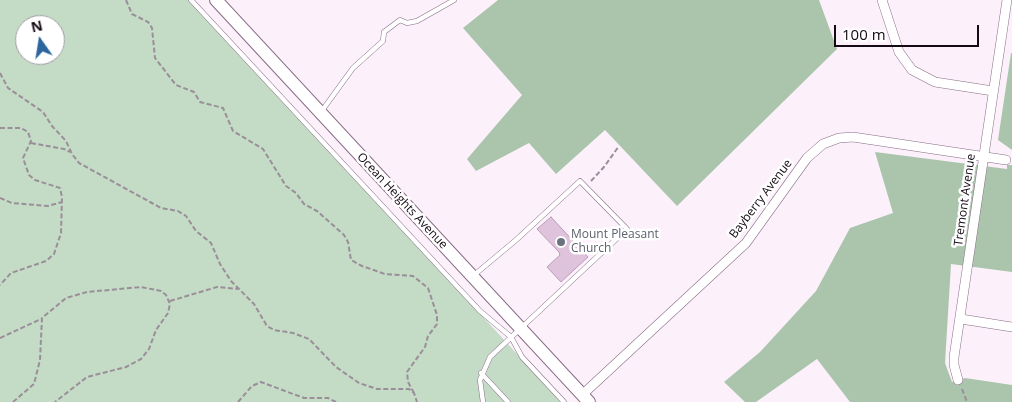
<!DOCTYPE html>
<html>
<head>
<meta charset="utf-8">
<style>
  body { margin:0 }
  #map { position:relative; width:1012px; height:402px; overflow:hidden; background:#fcf0fb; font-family:"Open Sans",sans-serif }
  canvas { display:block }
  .north { position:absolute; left:15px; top:15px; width:50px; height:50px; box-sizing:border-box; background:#fff; border:1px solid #a19da1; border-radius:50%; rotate:347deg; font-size:14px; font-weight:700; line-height:20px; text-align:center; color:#140a13 }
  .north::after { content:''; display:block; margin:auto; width:18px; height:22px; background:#2c669e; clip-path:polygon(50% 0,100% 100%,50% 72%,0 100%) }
  .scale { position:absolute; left:834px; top:25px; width:145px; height:22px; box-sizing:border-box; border:2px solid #140a13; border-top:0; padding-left:6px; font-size:15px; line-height:18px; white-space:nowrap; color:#140a13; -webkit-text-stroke:4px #fff; paint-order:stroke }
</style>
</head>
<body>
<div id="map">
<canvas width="1012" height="402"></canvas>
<div class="north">N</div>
<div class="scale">100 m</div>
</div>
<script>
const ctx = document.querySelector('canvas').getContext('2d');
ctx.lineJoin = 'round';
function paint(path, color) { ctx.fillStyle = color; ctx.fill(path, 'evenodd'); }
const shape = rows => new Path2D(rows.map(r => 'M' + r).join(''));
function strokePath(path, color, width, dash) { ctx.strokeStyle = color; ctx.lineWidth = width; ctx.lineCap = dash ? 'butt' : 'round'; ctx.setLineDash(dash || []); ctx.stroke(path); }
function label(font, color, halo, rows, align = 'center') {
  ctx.font = font + ' "Open Sans",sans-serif'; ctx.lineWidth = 5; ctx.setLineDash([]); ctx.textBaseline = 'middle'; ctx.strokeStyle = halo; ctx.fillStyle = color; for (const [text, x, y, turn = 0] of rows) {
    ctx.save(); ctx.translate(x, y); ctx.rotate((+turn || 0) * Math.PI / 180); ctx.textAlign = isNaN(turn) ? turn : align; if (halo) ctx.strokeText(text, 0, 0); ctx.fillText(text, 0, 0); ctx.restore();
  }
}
paint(shape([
  [0,0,193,0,561,402,0,402],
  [25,25,55,25,55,55,25,55]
]), '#c4dbc6');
paint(shape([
  [498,0,819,0,837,49,677,206,605,130,556,174,529,143,476,171,467,159,522,95,463,28],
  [1011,53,1012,53,1012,150,998,140],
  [875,152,1007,169,1007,165,1012,165,1012,272,951,264,945,363,952,382,965,378,1012,385,1012,402,850,402,817,359,756,402,745,402,724,382,760,352,816,291,850,228,893,213]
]), '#abc5ad');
const building = shape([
  [551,217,588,257,561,282,547,267,560,255,559,252,537,229,551,217]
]);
paint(building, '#dfc2dc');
strokePath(building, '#b89cb5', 1);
const lane = shape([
  [191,0,480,311,511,337,522,357,564,402],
  [321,112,353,68,383,41,384,32,400,20,407,23,417,21,454,0],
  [473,276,516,240,580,181,627,229,490,357,480,380,483,402],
  [481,373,508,402]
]);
const street = shape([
  [882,0,899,52,912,70,935,82,993,91],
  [961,319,1012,327],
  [958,380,954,365,954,357,1007,0],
  [582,395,746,243,807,158,823,144,839,138,853,137,1006,160]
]);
const secondary = shape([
  [216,0,589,402]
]);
strokePath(lane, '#876c85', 5.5);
strokePath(street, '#876c85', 10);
strokePath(secondary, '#876c85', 14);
strokePath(shape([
  [126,0,132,14,148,22,152,28,155,58,176,85,194,92,200,102,223,108,233,131,263,149,286,186,296,193,304,204,317,211,344,235,348,242,351,260,362,266,385,274,413,276,428,288,437,315,437,324,428,336,425,347,407,372,408,382,414,393],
  [0,73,8,88,43,112,52,126,66,141,72,154,79,163,150,202,161,208,178,211,186,216,196,231,211,243,220,264,231,281,254,304,267,326,274,330,293,333,309,339,336,367,359,383,377,389,409,389,414,393,417,402],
  [0,128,21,128,28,132,31,141,23,158,29,175,35,180,60,188,62,197,61,233,54,254,46,261,11,273,0,285],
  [31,143,64,149,70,152],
  [591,181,604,167,619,146],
  [0,198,12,203,48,206,62,202],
  [170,301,217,287,238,289],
  [0,338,41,319],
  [962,389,967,402],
  [13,402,34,384,40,360,42,318,66,298,87,292,141,287,161,291,166,295,170,304,168,313,156,330,149,349,141,359,126,367,87,377,55,402],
  [238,402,252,386,261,382,304,398,328,398,336,402]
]), '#9a8f99', 2, [5, 2.5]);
strokePath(lane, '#fff', 4.5);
strokePath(street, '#fff', 9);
strokePath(secondary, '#fff', 12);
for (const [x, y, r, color] of [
  [561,242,5,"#6b7280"]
]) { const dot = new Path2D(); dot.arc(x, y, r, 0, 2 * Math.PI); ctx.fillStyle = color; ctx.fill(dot); strokePath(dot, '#fff', 2); }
label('12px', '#140a13', '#fff', [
  ["Bayberry Avenue",761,199,-53],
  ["Tremont Avenue",965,200,-82],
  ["Ocean Heights Avenue",402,201,47]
]);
label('12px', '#5b616d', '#fff', [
  ["Mount Pleasant",571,235],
  ["Church",571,249]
], 'left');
</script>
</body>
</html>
